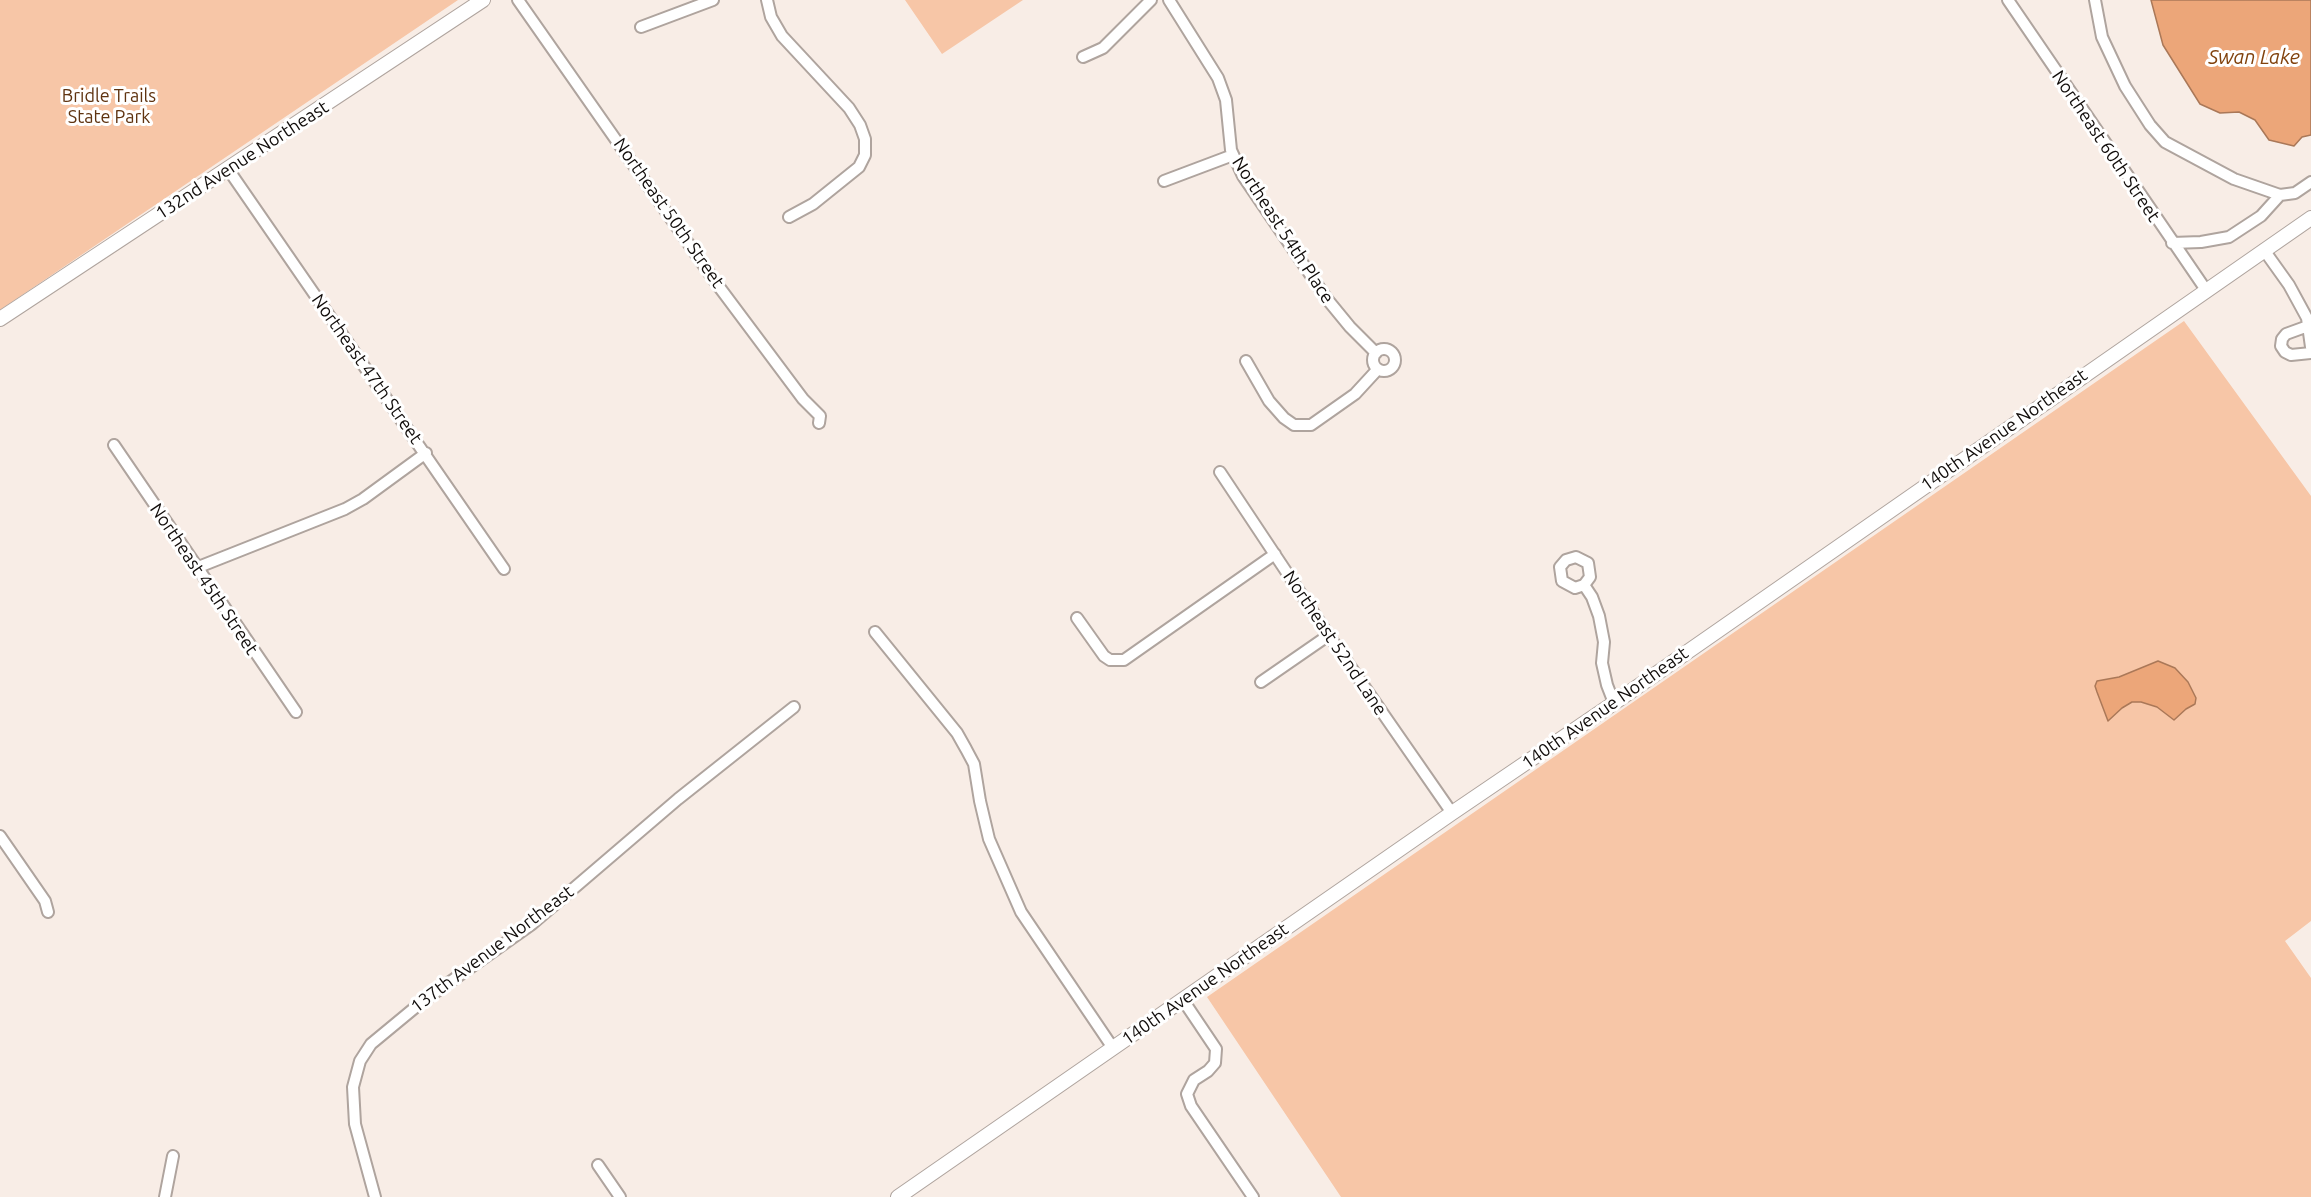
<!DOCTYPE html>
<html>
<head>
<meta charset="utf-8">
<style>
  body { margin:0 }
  canvas { display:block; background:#f8ede6 }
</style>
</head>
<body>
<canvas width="2311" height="1197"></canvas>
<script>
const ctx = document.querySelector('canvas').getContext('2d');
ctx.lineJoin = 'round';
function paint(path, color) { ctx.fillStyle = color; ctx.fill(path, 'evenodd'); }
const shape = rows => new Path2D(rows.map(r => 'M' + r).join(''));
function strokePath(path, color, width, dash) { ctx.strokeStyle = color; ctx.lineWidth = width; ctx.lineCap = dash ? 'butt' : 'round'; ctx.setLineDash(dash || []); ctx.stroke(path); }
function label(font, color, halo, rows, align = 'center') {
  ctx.font = font + ' Ubuntu,sans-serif'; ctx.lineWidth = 6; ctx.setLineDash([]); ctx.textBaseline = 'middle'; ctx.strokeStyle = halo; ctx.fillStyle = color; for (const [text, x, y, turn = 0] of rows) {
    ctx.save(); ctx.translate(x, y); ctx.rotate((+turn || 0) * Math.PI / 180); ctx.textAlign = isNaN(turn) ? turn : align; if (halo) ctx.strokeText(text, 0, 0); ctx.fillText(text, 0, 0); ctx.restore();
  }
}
paint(shape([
  [0,0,458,0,0,310],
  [905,0,1023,0,942,54],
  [2184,321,2311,496,2311,921,2285,941,2311,978,2311,1197,1341,1197,1207,997]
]), '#f7c6a7');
const water = shape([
  [2151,0,2311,0,2311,135,2302,137,2294,146,2269,140,2255,120,2239,112,2220,113,2200,104,2163,45,2151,0],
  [2158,661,2175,668,2188,682,2196,698,2195,704,2186,709,2174,720,2157,707,2141,702,2132,702,2122,708,2108,721,2097,692,2095,686,2097,681,2119,677,2158,661]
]);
paint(water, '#eca679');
strokePath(water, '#aa7858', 1.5);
const minor = shape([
  [518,0,714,280,803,399,820,416,819,423],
  [767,0,771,17,782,36,849,108,860,125,865,139,865,155,859,167,813,204,789,217],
  [1169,0,1218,78,1226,100,1231,150,1243,176,1327,299,1350,327,1376,353],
  [2008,0,2206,290],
  [2095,0,2102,37,2125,86,2150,125,2165,142,2234,179,2280,195],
  [641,27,713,0],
  [1083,57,1103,48,1151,0],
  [228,169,504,569],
  [1164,181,1233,155],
  [2172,243,2201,242,2229,237,2261,216,2280,195,2295,193,2311,182],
  [2264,250,2289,285,2307,318,2311,347],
  [2308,326,2286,334,2282,339,2281,346,2285,352,2291,355,2311,353],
  '1373 360a11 11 0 1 1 22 0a11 11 0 1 1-22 0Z',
  [1246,361,1269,401,1284,418,1294,425,1311,425,1355,394,1378,369],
  [114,445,296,712],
  [1220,472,1323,627,1452,813],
  [196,568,345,509,363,499,426,453],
  [1584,585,1590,577,1588,563,1576,557,1566,560,1560,567,1562,581,1575,588,1584,585,1592,597,1599,616,1604,642,1602,663,1607,685,1614,703],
  [1077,618,1104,656,1110,660,1124,660,1275,554],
  [875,632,957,733,966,749,974,764,980,801,989,839,1021,912,1113,1048],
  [1261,682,1329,635],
  [0,836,45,901,48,912],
  [1183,1000,1216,1049,1215,1063,1208,1071,1194,1080,1187,1094,1191,1106,1253,1197],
  [598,1165,620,1197],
  [165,1197,173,1156],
  [375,1197,355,1124,353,1087,360,1061,371,1044,423,1001,532,924,678,799,794,707]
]);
const tertiary = shape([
  [0,319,483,0],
  [898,1197,1452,813,1614,703,2311,218]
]);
strokePath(minor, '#afa49e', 14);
strokePath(tertiary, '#afa49e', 16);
strokePath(minor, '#fff', 10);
strokePath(tertiary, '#fff', 14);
label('18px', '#5f3310', '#fff', [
  ["Bridle Trails",109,96],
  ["State Park",109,117]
]);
label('18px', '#100c0a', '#fff', [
  ["Northeast 60th Street",2106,146,56],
  ["132nd Avenue Northeast",242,160,-33],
  ["Northeast 50th Street",669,213,55],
  ["Northeast 54th Place",1283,230,57],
  ["Northeast 47th Street",367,369,55],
  ["140th Avenue Northeast",2004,430,-35],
  ["Northeast 45th Street",204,579,56],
  ["Northeast 52nd Lane",1335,643,56],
  ["140th Avenue Northeast",1605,708,-35],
  ["137th Avenue Northeast",492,949,-37],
  ["140th Avenue Northeast",1205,984,-35]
]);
label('italic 20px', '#81420d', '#fff', [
  ["Swan Lake",2254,57]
]);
</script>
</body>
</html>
